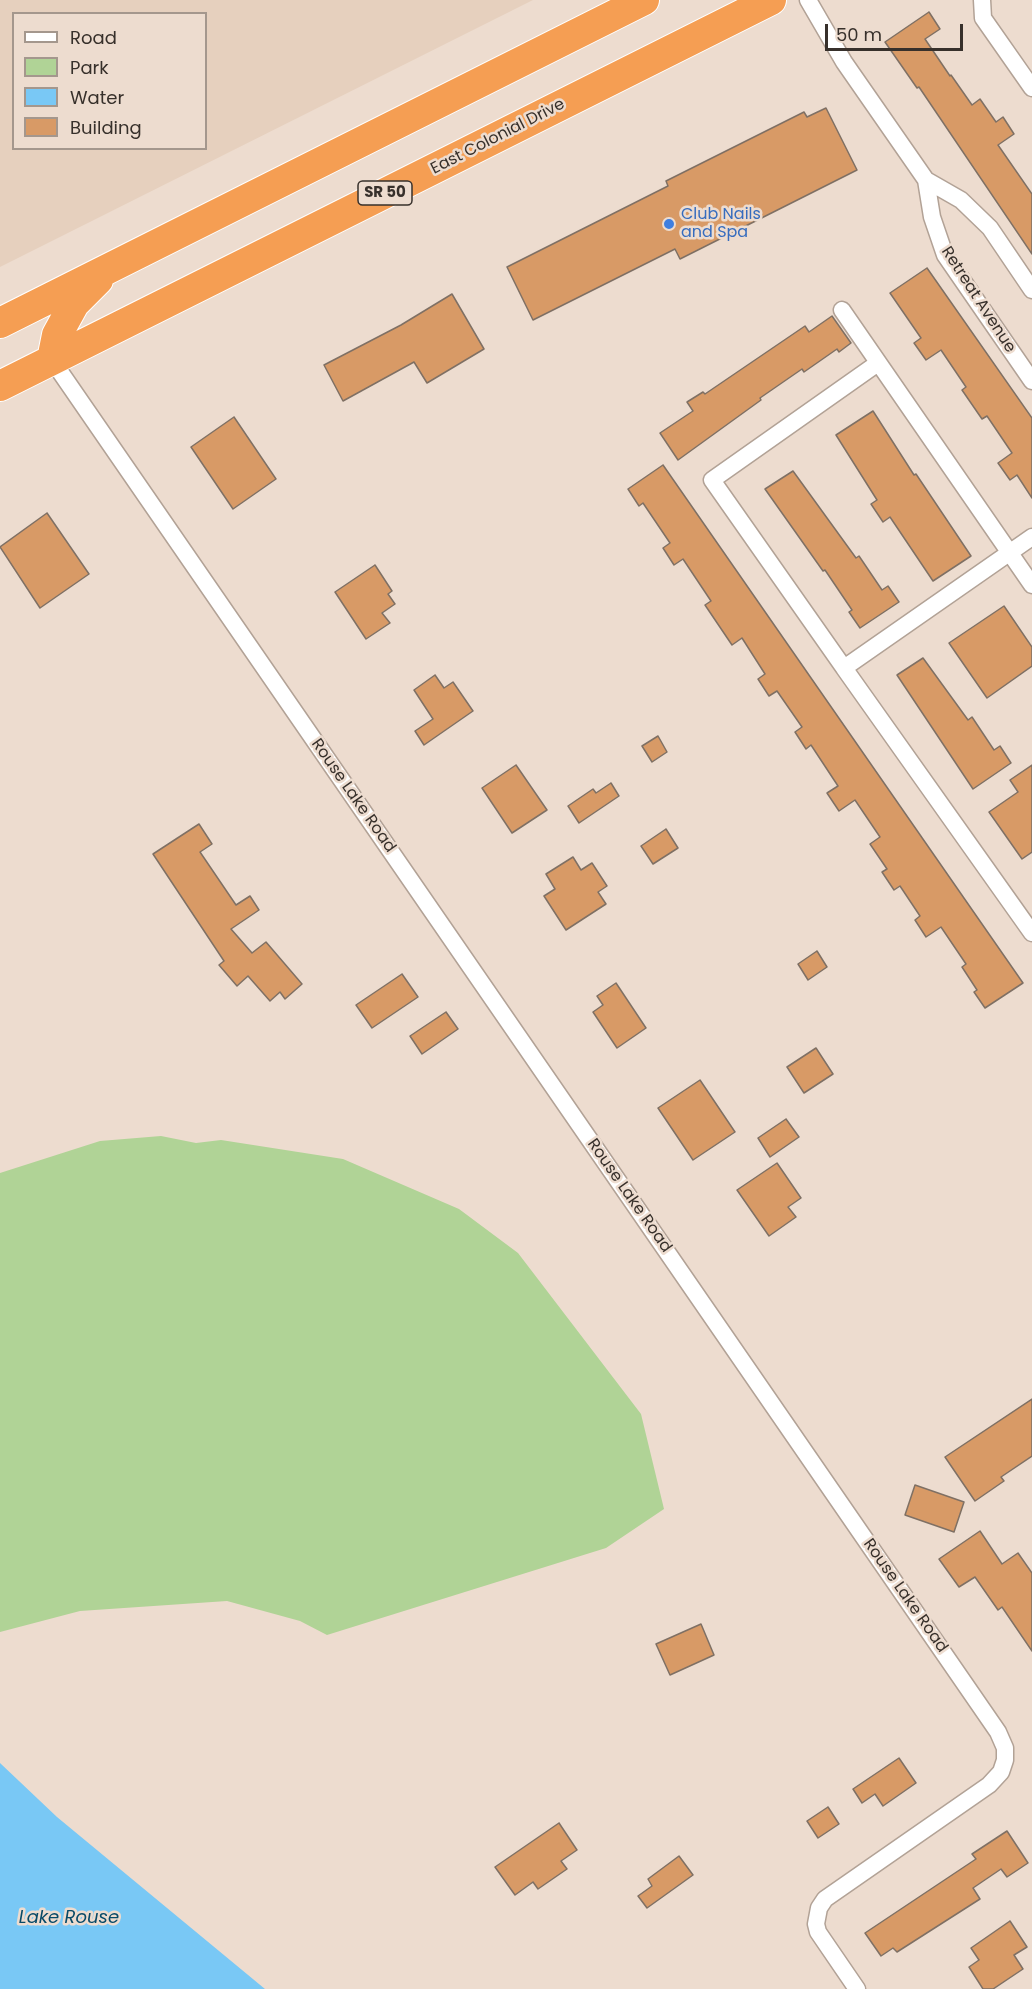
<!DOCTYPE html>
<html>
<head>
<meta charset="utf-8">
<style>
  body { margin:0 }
  #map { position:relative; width:1032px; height:1989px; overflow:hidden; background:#eddccf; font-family:Poppins,sans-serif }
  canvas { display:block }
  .legend { position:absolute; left:12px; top:12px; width:195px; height:138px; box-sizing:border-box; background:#eddccf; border:2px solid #a4978d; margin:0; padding:8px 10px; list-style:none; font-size:18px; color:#37302b }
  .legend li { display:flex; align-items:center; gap:12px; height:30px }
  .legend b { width:30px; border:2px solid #a4978d }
  .scale { position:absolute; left:825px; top:24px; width:138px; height:27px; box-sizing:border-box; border:3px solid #37302b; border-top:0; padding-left:8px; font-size:18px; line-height:21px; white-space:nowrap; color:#37302b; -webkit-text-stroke:4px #eddccf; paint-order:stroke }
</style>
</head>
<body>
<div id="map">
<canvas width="1032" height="1989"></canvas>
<ul class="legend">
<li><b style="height:8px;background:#fff"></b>Road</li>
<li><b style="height:16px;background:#b0d396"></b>Park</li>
<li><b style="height:16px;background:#79c8f5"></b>Water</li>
<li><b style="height:16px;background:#d89a66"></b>Building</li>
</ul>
<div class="scale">50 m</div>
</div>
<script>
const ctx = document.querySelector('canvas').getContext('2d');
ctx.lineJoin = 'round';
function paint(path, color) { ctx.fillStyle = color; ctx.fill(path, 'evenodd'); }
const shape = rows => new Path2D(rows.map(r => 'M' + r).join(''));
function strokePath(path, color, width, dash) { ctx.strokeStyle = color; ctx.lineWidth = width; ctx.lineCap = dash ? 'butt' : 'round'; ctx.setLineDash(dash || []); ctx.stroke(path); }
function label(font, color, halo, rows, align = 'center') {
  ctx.font = font + ' Poppins,sans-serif'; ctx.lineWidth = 5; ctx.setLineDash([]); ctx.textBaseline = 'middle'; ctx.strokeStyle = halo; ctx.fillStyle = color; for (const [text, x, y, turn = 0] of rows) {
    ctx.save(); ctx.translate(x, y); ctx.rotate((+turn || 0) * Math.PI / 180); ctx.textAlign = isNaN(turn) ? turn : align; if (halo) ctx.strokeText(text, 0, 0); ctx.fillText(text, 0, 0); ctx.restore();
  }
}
paint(shape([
  [0,0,533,0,0,267],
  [14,14,206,14,206,148,14,148]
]), '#e6d0be');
paint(shape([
  [161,1136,196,1143,221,1140,343,1159,459,1209,518,1253,641,1414,664,1509,606,1548,327,1635,300,1621,227,1601,80,1611,0,1632,0,1173,100,1141]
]), '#b0d396');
paint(shape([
  [0,1763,57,1817,265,1989,0,1989]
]), '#79c8f5');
const building = shape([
  [929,12,940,29,925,39,950,76,951,75,972,105,980,99,996,122,1003,117,1014,134,998,145,1032,194,1032,254,919,87,917,88,885,42,929,12],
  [826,108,857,170,680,259,675,249,533,320,507,267,668,186,666,181,804,112,807,117,826,108],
  [927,268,1032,418,1032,498,1017,475,1010,480,998,463,1012,453,987,416,982,419,962,390,966,387,941,350,926,360,914,343,921,338,890,293,927,268],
  [452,294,484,349,427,383,414,362,343,401,324,365,401,325,452,294],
  [832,316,851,343,839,352,837,349,804,372,802,369,760,398,761,400,678,460,660,433,693,411,687,402,703,392,705,394,805,326,809,332,832,316],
  [873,411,914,475,916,474,971,556,933,581,890,517,883,522,871,504,877,500,836,435,873,411],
  [234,417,276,479,233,509,191,447,234,417],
  [663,465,1023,983,985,1008,974,992,977,990,962,967,966,964,941,927,926,937,915,920,920,916,900,886,894,890,882,872,887,869,870,844,880,837,855,800,839,811,827,793,838,786,811,745,806,749,795,732,802,727,777,691,769,696,758,679,765,674,742,638,732,645,705,605,711,601,683,559,674,565,663,548,670,543,643,503,639,506,628,489,663,465],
  [793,471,856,558,859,556,882,590,888,586,899,602,860,628,849,612,852,610,825,570,823,571,765,489,793,471],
  [47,513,89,574,40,608,0,547,47,513],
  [375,565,392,591,388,594,395,604,382,613,390,623,366,639,335,592,375,565],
  [1004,606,1032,647,1032,666,987,698,949,643,1004,606],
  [923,658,968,720,972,717,994,750,1000,746,1011,763,973,789,897,675,923,658],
  [435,675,444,688,453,682,473,711,424,745,415,731,433,719,414,690,435,675],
  [658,736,667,752,652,762,642,746,658,736],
  [516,765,547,810,512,833,482,788,516,765],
  [1032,765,1032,852,1022,859,989,812,1018,792,1010,780,1032,765],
  [611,783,619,796,579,823,568,806,593,789,596,793,611,783],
  [199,824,212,844,200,852,236,905,250,896,259,910,231,929,252,953,266,942,302,984,285,999,280,992,270,1001,248,976,237,986,219,965,224,961,153,854,199,824],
  [666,829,678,848,653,864,641,846,666,829],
  [573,857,581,870,592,863,607,886,598,892,606,904,566,930,544,896,555,889,546,874,573,857],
  [817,951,827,967,808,980,798,964,817,951],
  [402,974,418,997,372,1028,356,1005,402,974],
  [616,983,646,1028,617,1048,593,1012,603,1005,597,996,616,983],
  [446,1012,458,1029,422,1054,410,1036,446,1012],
  [816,1048,833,1074,804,1093,787,1067,816,1048],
  [700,1080,735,1132,693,1160,658,1108,700,1080],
  [786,1119,799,1137,770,1157,758,1138,786,1119],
  [777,1163,801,1198,788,1207,796,1217,769,1236,737,1190,777,1163],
  [1032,1399,1032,1456,1001,1477,1004,1481,975,1501,945,1457,1032,1399],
  [915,1485,964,1502,954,1532,905,1515,915,1485],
  [980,1531,1002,1564,1018,1553,1032,1573,1032,1651,1002,1607,998,1610,975,1577,959,1587,939,1559,980,1531],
  [701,1624,714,1655,670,1675,656,1644,701,1624],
  [899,1758,916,1783,883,1806,875,1794,862,1803,853,1789,899,1758],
  [828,1807,839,1824,818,1838,807,1821,828,1807],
  [559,1823,577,1850,561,1861,567,1869,538,1889,533,1882,515,1895,495,1867,559,1823],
  [1007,1831,1028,1863,1007,1877,1001,1869,973,1888,980,1899,897,1952,893,1948,881,1956,865,1933,976,1859,972,1854,1007,1831],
  [679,1856,693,1875,647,1908,638,1896,652,1886,648,1879,679,1856],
  [1010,1921,1027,1947,1014,1955,1023,1969,993,1989,983,1989,969,1967,979,1960,971,1948,1010,1921]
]);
paint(building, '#d89a66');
strokePath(building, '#7f7064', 1.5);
const street = shape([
  [808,0,844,62,926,180,961,200,990,228,1032,290],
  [982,0,983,18,1032,88],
  [926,180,932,217,945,255,1032,381],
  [842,310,1032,585],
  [52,360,998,1732,1005,1748,1005,1760,1001,1772,989,1785,825,1899,819,1908,816,1924,818,1932,857,1989],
  [878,363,712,480,844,668,1032,537],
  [844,668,1032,933]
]);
const highway = shape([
  [0,323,644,0],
  [52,360,57,335,74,304,98,280],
  [0,386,771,0]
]);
strokePath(street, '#b2a296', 19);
strokePath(highway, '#fff', 32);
strokePath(street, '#fff', 16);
strokePath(highway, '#f59e53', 30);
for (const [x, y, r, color] of [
  [669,224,6,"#3f7fe0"]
]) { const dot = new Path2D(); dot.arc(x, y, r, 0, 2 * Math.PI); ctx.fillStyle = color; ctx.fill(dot); strokePath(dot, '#eddccf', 2); }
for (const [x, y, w] of [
  [385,193,54]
]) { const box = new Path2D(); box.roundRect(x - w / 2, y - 12, w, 24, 4.5); ctx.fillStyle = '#eddccf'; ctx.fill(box); strokePath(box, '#37302b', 1.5); }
label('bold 15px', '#37302b', null, [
  ["SR 50",385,193]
]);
label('16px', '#37302b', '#eddccf', [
  ["East Colonial Drive",498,137,-27],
  ["Retreat Avenue",978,300,57],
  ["Rouse Lake Road",353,796,55],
  ["Rouse Lake Road",629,1196,55],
  ["Rouse Lake Road",905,1596,55]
]);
label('16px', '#366cbe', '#eddccf', [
  ["Club Nails",681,215],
  ["and Spa",681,233]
], 'left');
label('italic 18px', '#084a68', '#eddccf', [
  ["Lake Rouse",69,1918]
]);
</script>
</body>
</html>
